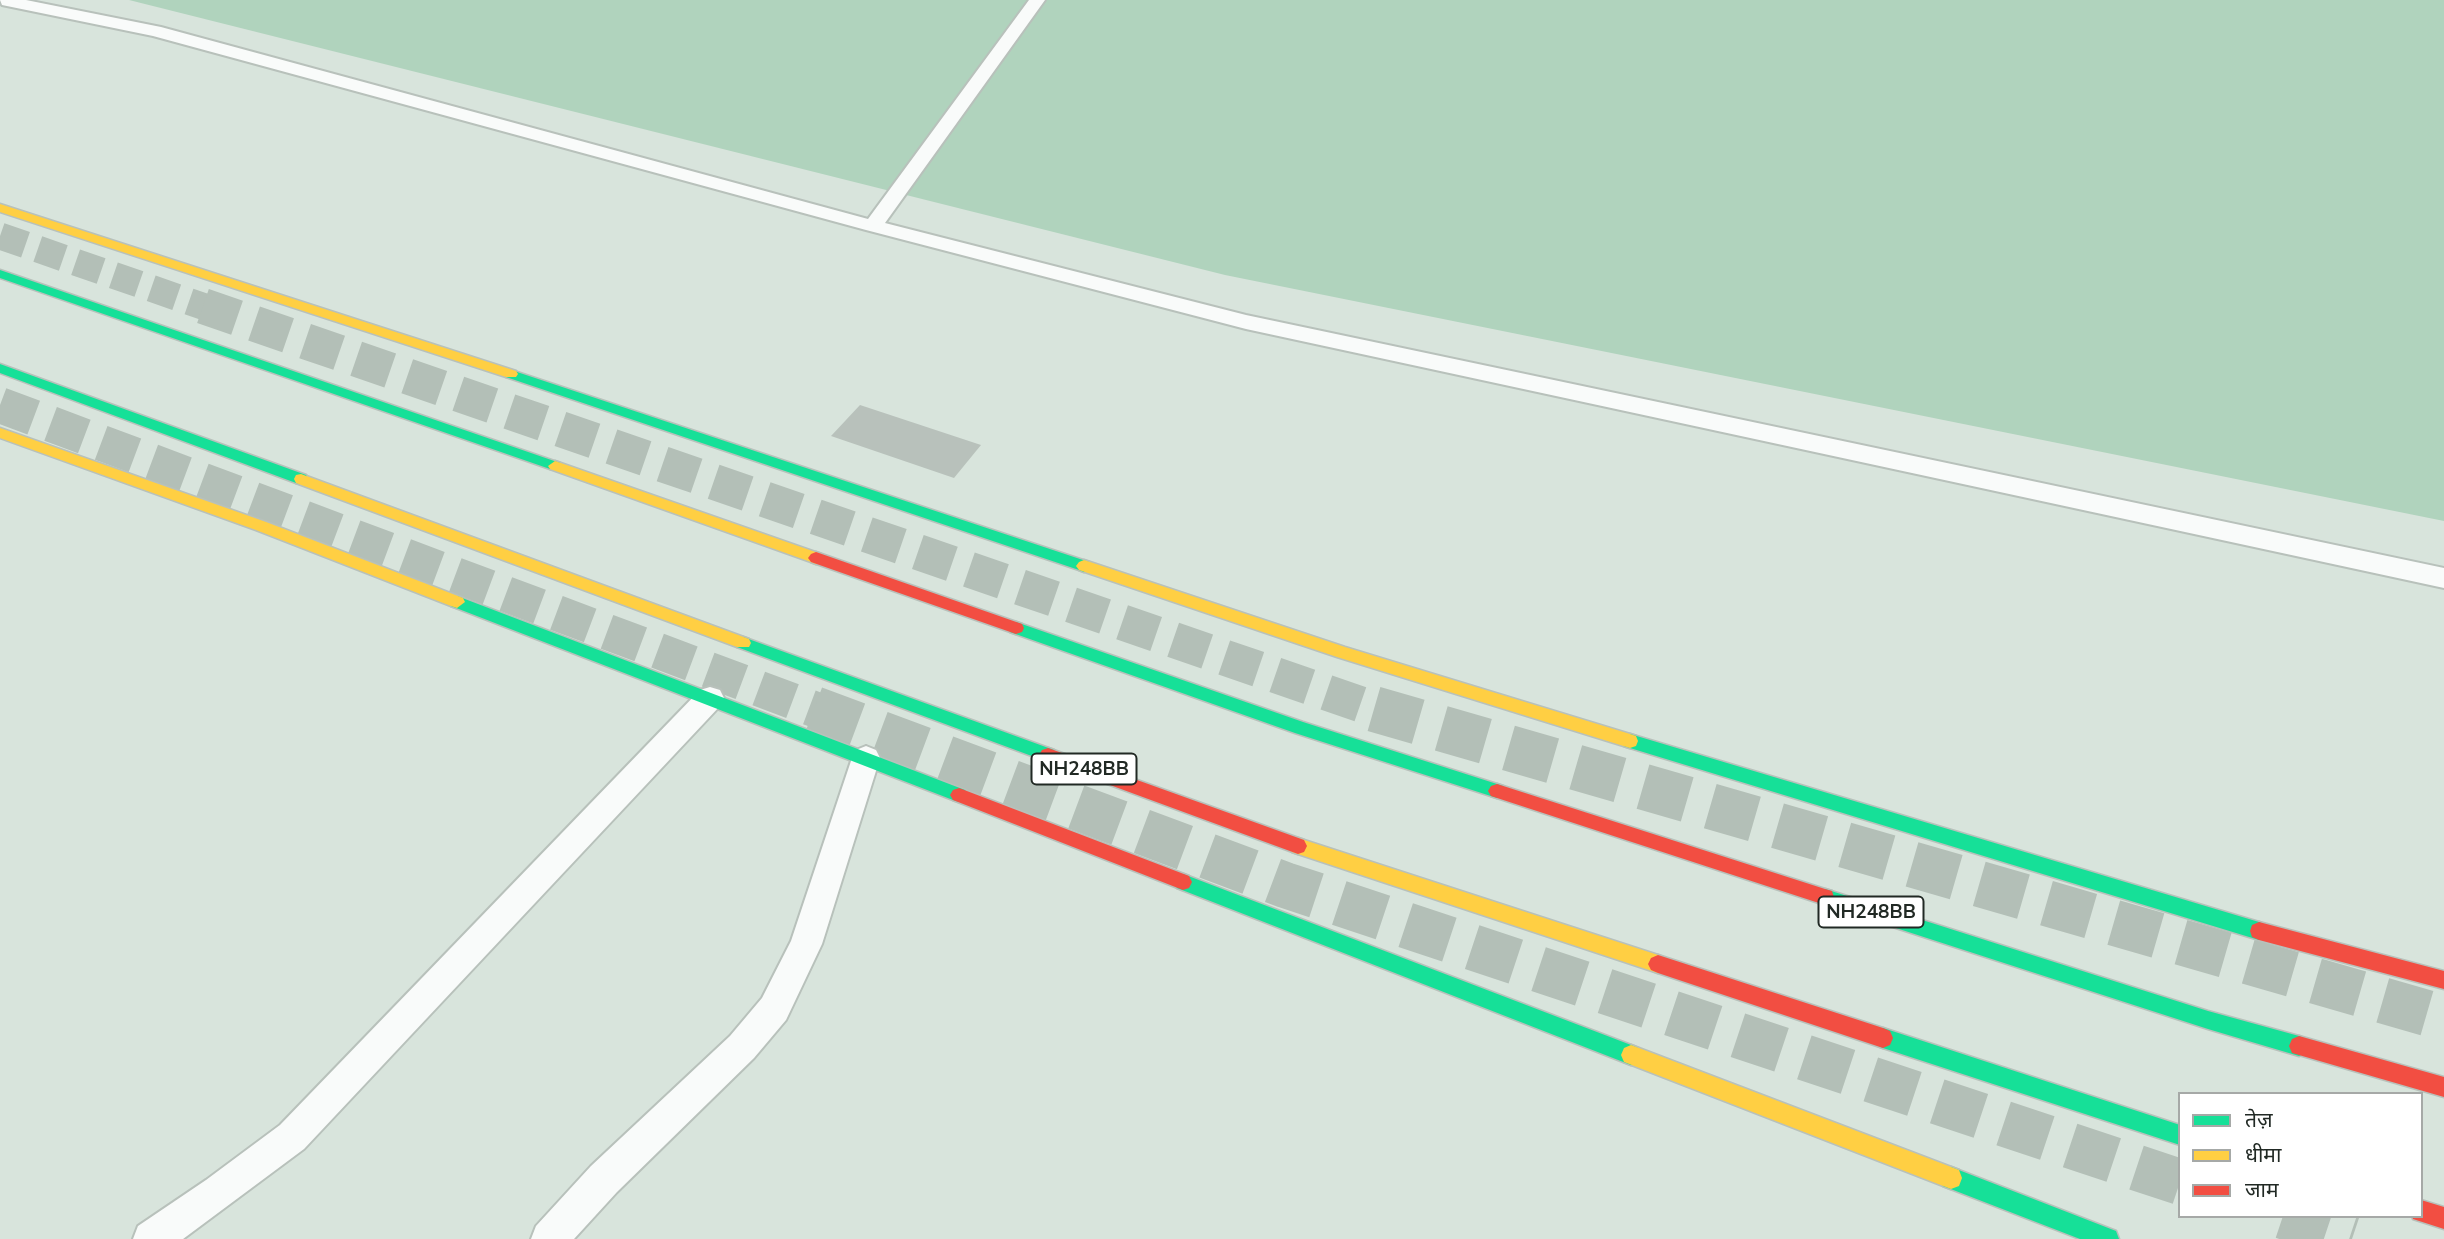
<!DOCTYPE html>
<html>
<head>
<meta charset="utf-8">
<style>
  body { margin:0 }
  #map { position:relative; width:2444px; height:1239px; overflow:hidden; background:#d8e4dc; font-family:Mulish,"Noto Sans Devanagari",sans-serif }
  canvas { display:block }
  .legend { position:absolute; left:2178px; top:1092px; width:245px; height:126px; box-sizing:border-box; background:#fff; border:2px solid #a6a9a7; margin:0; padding:9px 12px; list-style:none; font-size:21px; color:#212924 }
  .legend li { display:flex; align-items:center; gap:14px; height:35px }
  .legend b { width:35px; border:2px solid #a6a9a7 }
</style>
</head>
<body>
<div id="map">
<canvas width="2444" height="1239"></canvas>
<ul class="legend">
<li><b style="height:9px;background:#16e098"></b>तेज़</li>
<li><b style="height:9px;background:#ffcf43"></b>धीमा</li>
<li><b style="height:9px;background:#f24e42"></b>जाम</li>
</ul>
</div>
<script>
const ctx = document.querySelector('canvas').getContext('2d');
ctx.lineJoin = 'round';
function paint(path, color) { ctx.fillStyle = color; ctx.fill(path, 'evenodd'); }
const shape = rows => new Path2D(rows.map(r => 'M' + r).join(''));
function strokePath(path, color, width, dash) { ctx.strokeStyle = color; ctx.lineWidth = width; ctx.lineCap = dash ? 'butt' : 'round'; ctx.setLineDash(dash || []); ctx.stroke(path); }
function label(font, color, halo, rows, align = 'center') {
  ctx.font = font + ' Mulish,sans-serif'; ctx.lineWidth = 7; ctx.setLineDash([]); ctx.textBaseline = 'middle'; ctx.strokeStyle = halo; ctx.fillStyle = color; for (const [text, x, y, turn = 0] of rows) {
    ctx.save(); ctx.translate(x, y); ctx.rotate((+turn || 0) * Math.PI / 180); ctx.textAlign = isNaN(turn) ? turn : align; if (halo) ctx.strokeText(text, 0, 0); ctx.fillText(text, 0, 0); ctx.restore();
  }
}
paint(shape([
  [129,0,2444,0,2444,521,1225,275]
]), '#b0d3bd');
paint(shape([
  [860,405,981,445,954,478,831,436]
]), '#b8c1bb');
strokePath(shape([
  [0,236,208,308]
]), '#b3bfb7', 27, [27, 13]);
strokePath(shape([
  [203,306,1380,711],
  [0,405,819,711]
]), '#b3bfb7', 36, [36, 18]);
strokePath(shape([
  [814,709,1285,885,2180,1182],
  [1374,709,2444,1018],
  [2283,1216,2352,1239]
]), '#b3bfb7', 46, [46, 24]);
const lane = shape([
  [0,0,26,0,161,27,868,219,1029,0,1045,0,885,223,1246,315,2444,568,2444,588,1246,329,866,230,153,36,2,5,0,0],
  [710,687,720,690,724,698,720,706,304,1149,183,1239,133,1239,138,1226,206,1180,280,1125,700,690,710,687],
  [866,746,876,750,880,758,822,944,786,1020,754,1058,617,1192,574,1239,531,1239,536,1226,591,1166,730,1036,762,998,791,941,852,758,856,750,866,746]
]);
const fast = shape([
  [0,270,560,463,562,466,560,469,550,469,0,278,0,270],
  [0,364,306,475,308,479,301,484,296,483,0,373,0,364],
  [511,370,1089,562,1092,566,1084,572,1079,570,506,377,504,374,511,370],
  [457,596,965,790,968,795,965,800,959,802,953,800,451,606,449,602,457,596],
  [1016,622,1303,722,1497,784,1503,786,1506,791,1503,796,1497,798,1295,733,1010,632,1008,628,1010,624,1016,622],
  [743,637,1054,750,1057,755,1054,760,1048,762,737,647,735,643,737,639,743,637],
  [1630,734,2259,922,2266,925,2268,931,2266,937,2259,940,1630,748,1624,746,1622,741,1624,736,1630,734],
  [1183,874,1631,1045,1638,1048,1641,1055,1638,1062,1631,1065,1177,888,1174,882,1177,876,1183,874],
  [1825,889,2208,1011,2299,1036,2306,1039,2309,1046,2306,1053,2299,1056,2208,1029,1825,905,1818,903,1816,897,1818,891,1825,889],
  [1883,1028,2180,1125,2180,1145,1883,1048,1876,1045,1873,1038,1876,1031,1883,1028],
  [1951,1167,2116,1231,2119,1239,2080,1239,1943,1186,1940,1178,1943,1170,1951,1167]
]);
const slow = shape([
  [0,204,516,371,518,374,516,377,506,377,0,212,0,204],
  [0,428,266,522,463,598,465,602,457,608,451,606,256,530,0,438,0,428],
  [555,461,821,554,824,558,816,564,811,562,550,469,548,466,555,461],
  [301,474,749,639,751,643,749,647,737,647,296,483,294,479,296,475,301,474],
  [1084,560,1345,647,1630,734,1636,736,1638,741,1636,746,1630,748,1337,657,1079,570,1076,566,1079,562,1084,560],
  [1298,838,1658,955,1665,958,1668,964,1665,970,1658,973,1298,854,1292,852,1289,846,1292,840,1298,838],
  [1631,1045,1959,1170,1962,1178,1959,1186,1951,1189,1624,1062,1621,1055,1624,1048,1631,1045]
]);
const jam = shape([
  [816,552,1022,624,1024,628,1022,632,1016,634,811,562,808,558,811,554,816,552],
  [1048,748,1304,840,1307,846,1304,852,1298,854,1042,760,1039,755,1042,750,1048,748],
  [1497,784,1825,889,1832,891,1834,897,1832,903,1825,905,1491,796,1488,791,1491,786,1497,784],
  [959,788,1189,876,1192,882,1189,888,1183,890,953,800,950,795,953,790,959,788],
  [2259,922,2444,971,2444,989,2259,940,2252,937,2250,931,2252,925,2259,922],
  [1658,955,1883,1028,1890,1031,1893,1038,1890,1045,1883,1048,1658,973,1651,970,1648,964,1651,958,1658,955],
  [2299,1036,2444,1077,2444,1097,2292,1053,2289,1046,2292,1039,2299,1036],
  [2421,1200,2444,1207,2444,1229,2413,1219,2412,1216,2421,1216,2421,1200]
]);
strokePath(lane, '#b8c1bb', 4);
strokePath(fast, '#b8c1bb', 3);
strokePath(slow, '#b8c1bb', 3);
strokePath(jam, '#b8c1bb', 3);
paint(lane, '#f9fbfa');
paint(fast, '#16e098');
paint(slow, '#ffcf43');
paint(jam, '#f24e42');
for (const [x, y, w] of [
  [1084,769,105],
  [1871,912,105]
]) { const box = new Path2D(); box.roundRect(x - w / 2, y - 15.5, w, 31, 5); ctx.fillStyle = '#fff'; ctx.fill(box); strokePath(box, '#212924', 2); }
label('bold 19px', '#212924', null, [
  ["NH248BB",1084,769],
  ["NH248BB",1871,912]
]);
</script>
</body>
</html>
